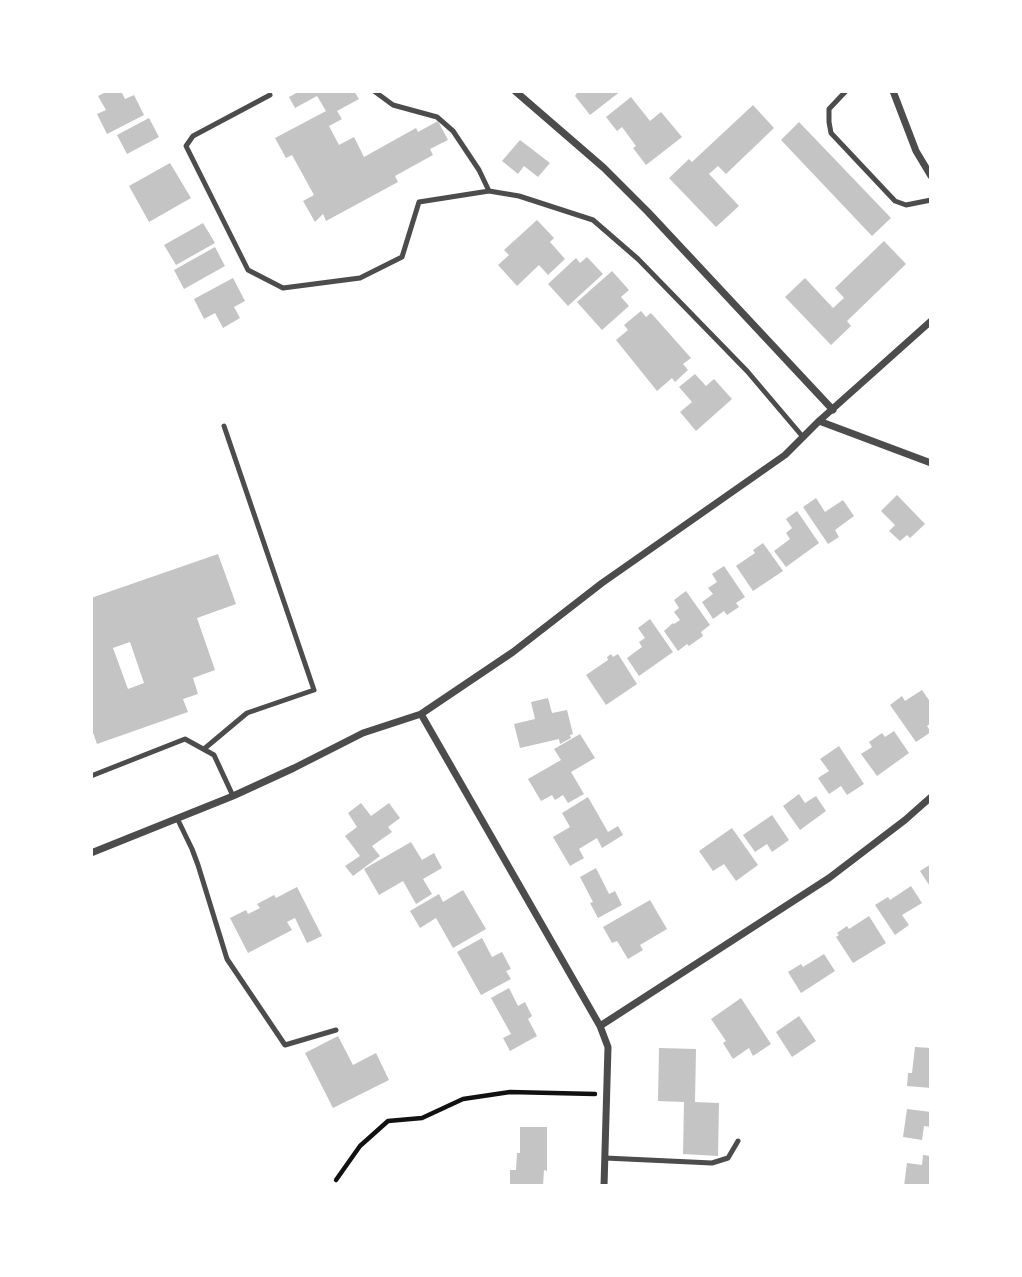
<!DOCTYPE html>
<html>
<head>
<meta charset="utf-8">
<style>
  body { margin:0 }
  #map { position:relative; width:1022px; height:1277px; overflow:hidden; background:#fff; font-family:Arial,sans-serif }
  canvas { display:block }
  .frame { position:absolute; inset:0; border:93px solid #fff; pointer-events:none }
</style>
</head>
<body>
<div id="map">
<canvas width="1022" height="1277"></canvas>
<div class="frame"></div>
</div>
<script>
const ctx = document.querySelector('canvas').getContext('2d');
ctx.lineJoin = 'round';
function paint(path, color) { ctx.fillStyle = color; ctx.fill(path, 'evenodd'); }
const shape = rows => new Path2D(rows.map(r => 'M' + r).join(''));
function strokePath(path, color, width, dash) { ctx.strokeStyle = color; ctx.lineWidth = width; ctx.lineCap = dash ? 'butt' : 'round'; ctx.setLineDash(dash || []); ctx.stroke(path); }
paint(shape([
  [108,91,121,91,125,99,134,95,144,115,107,134,97,114,106,110,98,96],
  [300,91,354,91,359,99,337,111,342,119,329,126,339,145,354,137,364,157,416,128,418,132,438,121,448,140,430,149,433,155,395,176,398,182,326,221,323,214,315,222,303,201,314,195,292,155,286,158,275,138,326,111,317,96,295,108,289,97],
  [576,91,621,91,590,115,575,96,577,93],
  [631,97,650,121,661,112,682,137,646,165,633,148,636,146,622,127,617,131,606,117],
  [753,105,774,128,726,174,718,166,709,174,739,206,716,227,669,178,689,159,692,162],
  [149,118,159,137,127,154,117,135],
  [799,122,891,218,872,236,781,140],
  [520,140,550,163,538,177,524,166,518,174,502,161],
  [170,163,191,198,149,222,129,186],
  [537,220,554,238,550,242,565,259,548,275,539,265,517,286,498,265,509,255,504,250],
  [203,223,215,243,176,265,164,245],
  [884,241,906,264,847,321,851,326,831,345,785,297,805,278,833,308,844,298,835,288],
  [215,247,225,266,184,289,174,270],
  [587,257,603,274,568,306,548,284,576,258,580,263],
  [612,271,629,290,621,297,629,306,602,330,577,302],
  [233,278,245,301,234,307,240,318,223,328,215,313,204,319,194,299],
  [641,311,646,317,651,313,691,358,683,364,688,370,675,382,672,378,657,391,616,340,628,330,624,325],
  [695,374,706,386,714,379,732,399,696,431,680,412,692,402,679,387],
  [897,495,925,524,910,538,907,535,900,541,889,531,895,525,881,511],
  [816,498,825,512,843,500,854,516,835,530,839,537,828,544,803,507],
  [797,511,819,543,786,567,774,551,790,539,786,533,792,528,786,519],
  [763,543,783,571,753,591,736,566,755,553,753,550],
  [218,554,236,604,197,618,215,670,193,678,198,694,183,699,188,712,97,744,91,727,91,598],
  [130,642,144,683,128,689,113,648],
  [724,566,745,597,736,603,739,607,727,615,724,611,713,619,702,602,713,594,708,588,717,582,712,574],
  [686,591,710,625,701,632,703,636,689,646,687,644,678,651,664,631,673,623,674,624,680,620,674,612,679,608,674,600],
  [650,619,673,652,639,676,627,658,642,647,639,642,645,638,638,628],
  [611,654,613,657,618,654,637,684,606,705,586,675,608,660,607,657],
  [922,690,931,703,931,723,927,726,931,732,916,742,890,705,902,696,905,701],
  [548,698,552,713,567,710,573,734,570,735,571,738,560,744,559,739,520,748,514,724,535,719,531,702],
  [894,731,909,753,877,776,861,754,872,747,869,742,882,733,885,737],
  [580,734,595,758,571,772,584,794,568,803,563,795,555,800,552,795,541,801,528,779,561,760,554,749],
  [839,746,864,784,847,795,841,786,829,794,818,778,829,771,820,759],
  [799,794,805,803,816,796,826,811,800,830,783,806],
  [588,797,608,832,618,826,623,835,602,848,597,838,579,849,584,858,570,866,553,837,570,827,562,813],
  [361,803,371,816,389,803,400,818,388,827,392,832,372,846,380,856,353,876,345,866,360,856,345,836,357,827,348,813],
  [772,815,789,840,772,852,767,844,755,852,743,835],
  [732,828,758,865,736,881,724,864,713,871,699,851],
  [411,842,422,860,434,853,442,868,423,879,432,894,416,904,403,881,379,895,364,869],
  [931,864,931,888,920,871],
  [596,868,609,894,615,891,622,905,598,918,590,903,593,902,580,877],
  [911,886,922,903,902,915,909,925,895,935,875,905,888,897,890,900],
  [297,887,322,936,307,943,295,918,287,922,292,930,248,953,230,918,246,910,248,914,260,908,257,904,274,895,276,898],
  [463,890,486,929,453,948,436,918,420,928,410,911,439,894,443,902],
  [650,900,667,929,640,945,643,950,628,959,617,941,612,943,603,927],
  [869,916,886,943,853,963,836,937,839,935,837,933,847,926,849,929],
  [482,938,492,957,502,952,511,969,506,971,511,979,481,995,457,952],
  [824,954,835,971,801,993,788,972,801,964,803,967],
  [509,988,518,1006,525,1002,532,1016,528,1019,537,1036,510,1051,503,1038,511,1034,491,998],
  [741,998,771,1044,753,1056,749,1048,733,1059,723,1043,726,1041,711,1019],
  [799,1016,816,1041,792,1057,776,1032],
  [338,1036,353,1065,376,1053,389,1080,333,1108,305,1053],
  [915,1047,931,1048,931,1088,907,1086,908,1073,912,1073],
  [659,1048,696,1049,695,1102,719,1103,718,1156,683,1154,684,1102,658,1101],
  [907,1109,931,1112,931,1127,924,1126,922,1140,903,1137],
  [520,1127,547,1127,547,1171,544,1170,543,1186,510,1186,510,1170,516,1170,517,1153,520,1153],
  [923,1155,931,1156,930,1186,904,1186,907,1163,922,1165]
]), '#c4c4c4');
strokePath(shape([
  [336,1180,360,1146,388,1121,422,1118,463,1099,510,1092,595,1094]
]), '#111', 4.5);
strokePath(shape([
  [374,91,393,105,437,117,453,131,479,170,489,191],
  [846,91,829,109,829,122,831,133,895,201,906,205,931,200],
  [270,95,193,136,186,146,248,270,283,288,360,278,402,257,419,202,489,191,519,196,593,220,638,259,747,371,803,437],
  [204,749,247,713,314,690,224,426],
  [91,776,185,739,214,755,233,796],
  [177,818,192,849,198,865,227,959,285,1045,336,1030],
  [605,1158,712,1163,728,1158,738,1141]
]), '#4c4c4c', 5);
strokePath(shape([
  [515,91,604,168,648,212,833,410],
  [893,91,916,151,931,176],
  [819,421,931,463],
  [421,714,600,1026,608,1047,604,1186],
  [91,853,233,796,294,768,363,733,421,714,513,652,602,583,785,455,819,421,931,321],
  [600,1026,829,878,905,820,931,797]
]), '#4c4c4c', 7);
</script>
</body>
</html>
